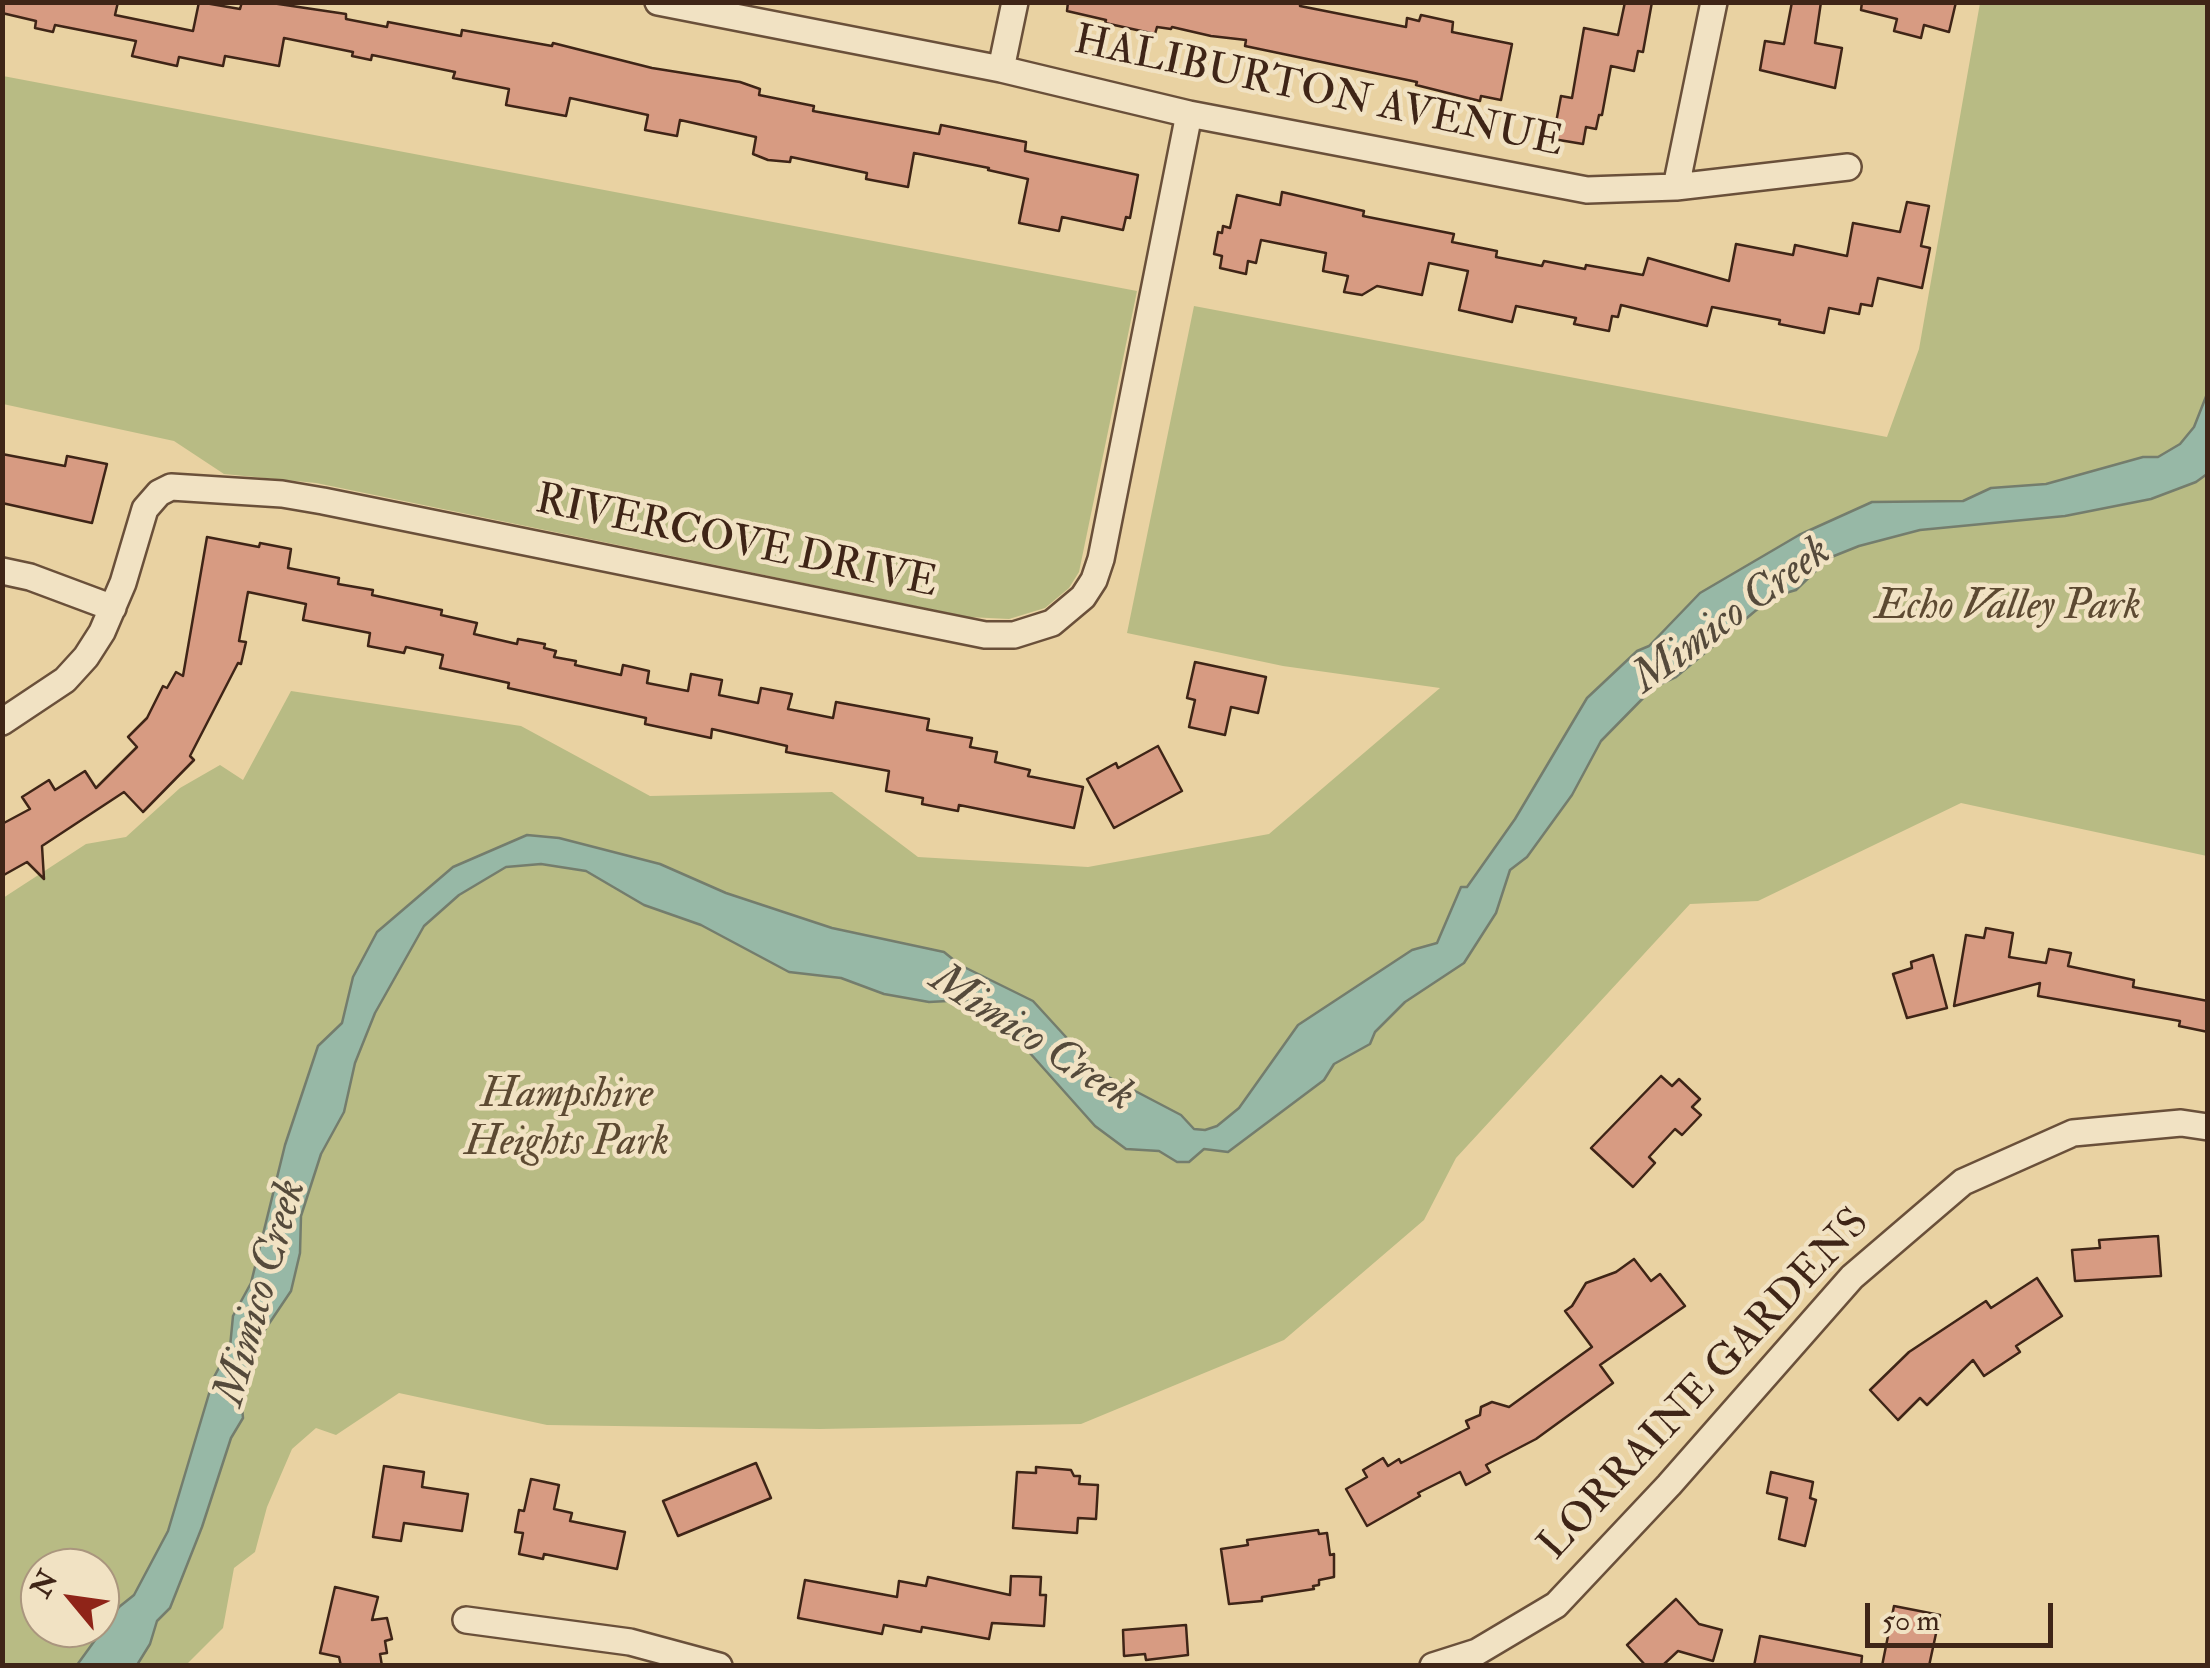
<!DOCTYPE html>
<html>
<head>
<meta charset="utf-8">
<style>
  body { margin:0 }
  #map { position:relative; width:2210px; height:1668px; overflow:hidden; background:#e9d2a2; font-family:"IM FELL Double Pica",serif }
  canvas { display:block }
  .frame { position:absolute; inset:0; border:5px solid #3f2517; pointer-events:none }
  .north { position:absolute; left:20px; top:1548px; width:100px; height:100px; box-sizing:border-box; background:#f1e2c3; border:2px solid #aa967e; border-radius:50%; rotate:299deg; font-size:28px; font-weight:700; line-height:40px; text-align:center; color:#3f2517 }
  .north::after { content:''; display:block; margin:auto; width:35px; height:45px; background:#8f2418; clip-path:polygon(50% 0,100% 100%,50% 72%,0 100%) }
  .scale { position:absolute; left:1865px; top:1603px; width:188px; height:45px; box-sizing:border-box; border:5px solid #3f2517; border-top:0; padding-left:12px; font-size:30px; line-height:35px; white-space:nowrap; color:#3f2517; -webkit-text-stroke:8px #f1e2c3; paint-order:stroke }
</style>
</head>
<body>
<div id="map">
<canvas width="2210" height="1668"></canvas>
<div class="frame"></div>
<div class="north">N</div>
<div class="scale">50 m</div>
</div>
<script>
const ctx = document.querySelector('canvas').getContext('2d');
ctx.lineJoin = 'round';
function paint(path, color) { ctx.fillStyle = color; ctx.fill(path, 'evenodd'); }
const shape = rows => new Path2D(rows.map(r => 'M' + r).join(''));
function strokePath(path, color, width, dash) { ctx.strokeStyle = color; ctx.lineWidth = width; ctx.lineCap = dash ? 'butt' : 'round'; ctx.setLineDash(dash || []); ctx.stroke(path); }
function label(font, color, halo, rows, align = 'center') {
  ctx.font = font + ' "IM FELL Double Pica",serif'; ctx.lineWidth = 9; ctx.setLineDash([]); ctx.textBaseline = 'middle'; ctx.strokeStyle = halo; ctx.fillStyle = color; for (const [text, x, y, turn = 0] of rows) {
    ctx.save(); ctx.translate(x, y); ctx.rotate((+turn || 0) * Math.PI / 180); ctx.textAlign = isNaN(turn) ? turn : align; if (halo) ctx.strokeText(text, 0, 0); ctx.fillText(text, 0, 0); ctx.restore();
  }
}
paint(shape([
  [1980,3,2207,3,2207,856,1961,803,1758,901,1690,904,1456,1158,1424,1220,1284,1340,1081,1424,820,1429,547,1425,399,1393,336,1435,316,1428,292,1449,267,1507,255,1552,234,1568,223,1628,186,1665,3,1666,3,898,86,844,126,837,180,788,220,765,243,780,291,691,521,726,650,796,832,792,918,857,1088,867,1269,834,1440,688,1283,666,1127,633,1194,306,1887,437,1919,349],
  [40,1568,100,1568,100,1628,40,1628],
  [3,76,1137,291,1079,572,1069,588,1045,608,1009,619,969,617,316,483,224,474,174,441,3,404]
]), '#b8bb84');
const water = shape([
  [2207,394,2207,474,2196,482,2151,499,2065,516,1920,530,1859,546,1829,558,1796,590,1772,597,1676,677,1654,687,1601,741,1572,795,1527,857,1510,870,1496,913,1464,963,1405,1002,1375,1032,1370,1044,1334,1064,1324,1080,1228,1152,1204,1149,1189,1162,1177,1162,1159,1151,1126,1149,1095,1126,1029,1052,966,1000,929,1002,884,994,841,978,789,972,701,925,644,905,586,871,541,864,506,867,459,895,424,926,375,1013,355,1063,344,1112,321,1154,301,1216,300,1253,291,1291,258,1340,241,1397,243,1418,231,1438,202,1527,170,1608,157,1621,150,1644,137,1665,77,1665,119,1607,134,1595,168,1531,214,1377,230,1347,233,1316,251,1283,285,1145,318,1046,342,1023,353,977,377,932,453,867,527,835,559,838,660,864,726,893,832,928,944,952,960,965,1033,1001,1097,1071,1181,1115,1194,1129,1205,1130,1217,1126,1239,1108,1298,1025,1412,950,1437,943,1461,887,1467,887,1515,819,1587,698,1637,651,1649,646,1700,593,1799,535,1872,502,1963,501,1991,488,2046,484,2143,457,2158,457,2180,444,2194,427,2207,394]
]);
paint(water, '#97b8a6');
strokePath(water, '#747d6d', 2.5);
const building = shape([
  [2,2,118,2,115,15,193,31,199,2,240,9,242,2,265,2,346,14,346,19,387,27,388,22,461,36,462,30,552,46,553,43,652,68,740,82,760,89,759,95,814,106,813,111,939,134,941,125,1026,142,1025,151,1138,175,1130,218,1126,217,1123,230,1062,217,1059,231,1019,223,1028,179,988,170,989,168,914,153,908,187,866,179,867,173,791,157,790,162,768,160,753,154,756,137,680,120,677,136,645,130,648,115,570,98,566,116,506,105,509,89,453,78,455,72,372,55,371,60,352,56,353,52,284,38,279,66,225,56,223,66,179,57,177,66,132,56,136,41,55,25,53,32,35,28,36,21,2,13,2,2],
  [1068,2,1300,2,1300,6,1406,27,1407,18,1419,21,1421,15,1453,22,1452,32,1512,44,1501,100,1481,96,1480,101,1416,85,1417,82,1245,46,1246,40,1211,36,1172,27,1171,29,1157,27,1155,34,1105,23,1106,20,1067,11,1068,2],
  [1625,2,1652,2,1643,52,1638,51,1634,71,1611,66,1602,115,1599,115,1596,129,1586,127,1583,144,1553,139,1561,96,1572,98,1584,28,1618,35,1625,2],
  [1792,2,1821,2,1815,43,1842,48,1835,88,1760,70,1765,41,1784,44,1792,2],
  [1862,2,1956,2,1949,32,1924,25,1921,38,1894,31,1897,19,1861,10,1862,2],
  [1282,192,1364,211,1363,216,1454,234,1452,242,1497,251,1496,257,1542,266,1544,261,1585,269,1586,265,1643,275,1648,258,1729,281,1736,244,1793,255,1795,245,1847,256,1853,223,1900,232,1907,202,1929,206,1921,246,1930,248,1922,288,1878,278,1872,306,1861,304,1859,314,1829,308,1824,333,1779,324,1780,320,1712,307,1707,326,1621,305,1618,317,1612,316,1609,331,1574,324,1576,318,1516,306,1512,322,1459,310,1468,271,1429,263,1422,295,1377,286,1362,295,1344,292,1348,276,1323,271,1326,253,1261,240,1256,263,1248,261,1246,274,1220,268,1222,256,1214,254,1218,232,1222,233,1223,226,1230,228,1237,195,1280,205,1282,192],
  [2,454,65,466,67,456,107,464,92,523,2,503,2,454],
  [207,537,259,547,260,543,291,549,288,568,339,578,338,584,373,590,372,595,442,610,441,615,477,623,474,634,517,644,518,639,545,644,544,648,556,651,554,657,576,661,575,665,621,675,623,665,649,671,647,683,688,691,691,674,722,680,719,695,758,703,761,688,792,694,788,709,833,718,836,702,929,719,927,730,972,738,970,747,997,752,995,762,1030,770,1028,776,1083,787,1074,828,959,805,958,811,922,804,923,798,886,791,889,771,786,752,787,746,712,729,711,738,645,724,646,718,508,688,509,683,440,668,443,655,406,647,404,653,368,646,370,633,303,620,306,604,248,592,239,641,246,642,241,664,238,663,190,756,194,760,143,812,124,792,42,846,44,879,27,862,2,876,2,824,30,809,22,797,49,780,55,790,85,771,96,788,137,747,128,737,147,718,163,686,167,688,176,672,183,676,207,537],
  [1195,662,1266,677,1258,713,1231,707,1225,735,1189,727,1195,700,1187,698,1195,662],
  [1158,746,1182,791,1114,828,1087,779,1116,763,1118,768,1158,746],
  [1986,928,2013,933,2009,957,2046,963,2049,949,2071,953,2068,966,2134,980,2133,987,2208,1001,2208,1032,2179,1026,2180,1021,2038,996,2040,983,1954,1006,1966,935,1984,938,1986,928],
  [1933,955,1947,1008,1907,1018,1893,974,1912,968,1911,962,1933,955],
  [1661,1076,1672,1086,1679,1079,1700,1099,1692,1107,1701,1115,1682,1135,1675,1129,1649,1157,1655,1163,1633,1187,1591,1148,1661,1076],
  [2158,1236,2161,1276,2075,1281,2072,1250,2100,1248,2099,1240,2158,1236],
  [1634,1259,1651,1281,1660,1274,1685,1306,1600,1365,1613,1383,1536,1439,1486,1465,1490,1472,1466,1485,1460,1472,1418,1493,1420,1496,1367,1526,1346,1489,1367,1477,1363,1470,1383,1458,1388,1466,1399,1459,1401,1463,1469,1428,1466,1421,1480,1415,1481,1407,1492,1402,1509,1407,1592,1347,1565,1311,1572,1306,1586,1283,1616,1272,1634,1259],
  [2037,1278,2062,1316,2016,1346,2020,1352,1984,1376,1973,1360,1927,1405,1920,1398,1898,1420,1870,1390,1909,1352,1986,1301,1991,1308,2037,1278],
  [756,1463,771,1498,678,1536,663,1501,756,1463],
  [384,1466,424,1472,422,1487,468,1494,462,1531,404,1523,401,1541,373,1537,384,1466],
  [1036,1467,1071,1470,1074,1476,1080,1476,1079,1484,1098,1485,1096,1519,1078,1518,1077,1533,1013,1528,1017,1472,1036,1473,1036,1467],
  [1771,1472,1813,1482,1810,1498,1816,1500,1805,1546,1779,1539,1787,1498,1767,1493,1771,1472],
  [531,1479,559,1485,554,1509,572,1513,570,1521,625,1532,617,1569,544,1554,543,1559,519,1554,523,1533,515,1532,519,1510,524,1511,531,1479],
  [1318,1530,1319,1534,1327,1533,1330,1555,1334,1554,1334,1577,1319,1580,1319,1585,1313,1586,1314,1589,1262,1597,1262,1601,1229,1604,1221,1549,1248,1545,1247,1540,1318,1530],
  [1011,1576,1041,1577,1040,1595,1046,1595,1044,1626,992,1623,989,1639,922,1627,921,1632,884,1625,882,1634,798,1618,805,1580,897,1597,899,1581,926,1586,928,1577,1010,1595,1011,1576],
  [335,1587,378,1597,372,1620,387,1618,392,1639,385,1641,387,1653,380,1654,382,1666,341,1666,339,1657,320,1653,335,1587],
  [1676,1599,1699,1624,1722,1630,1713,1661,1678,1651,1662,1666,1646,1666,1627,1645,1676,1599],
  [1894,1606,1940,1615,1929,1666,1882,1666,1894,1606],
  [1186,1625,1188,1655,1146,1660,1145,1654,1124,1656,1123,1630,1186,1625],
  [1760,1636,1862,1656,1861,1666,1754,1666,1760,1636]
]);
paint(building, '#d79b82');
strokePath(building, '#3f2517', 2.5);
const minor = shape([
  [658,2,1001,69,1189,114,1587,190,1676,187,1848,167],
  [1001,69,1015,2],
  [1676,187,1714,2],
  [2,571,30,577,113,608],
  [2,722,65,680,86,657,102,632,123,583,145,509,159,493,171,487,282,494,323,501,985,635,1014,635,1052,623,1083,597,1094,580,1101,559,1189,114],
  [466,1620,630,1642,719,1666],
  [1433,1666,1477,1652,1556,1605,1669,1485,1852,1277,1963,1182,2073,1133,2181,1123,2208,1127]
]);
strokePath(minor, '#6a503a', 30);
strokePath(minor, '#f1e2c3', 25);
label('42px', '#3f2517', '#f1e2c3', [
  ["HALIBURTON AVENUE",1318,94,12],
  ["RIVERCOVE DRIVE",736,544,12],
  ["LORRAINE GARDENS",1706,1386,-47]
]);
label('italic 42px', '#5d4a32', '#f1e2c3', [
  ["Echo Valley Park",2008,609],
  ["Hampshire",567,1097],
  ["Heights Park",567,1145]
]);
label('italic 45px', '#554a3b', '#f1e2c3', [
  ["Mimico Creek",1733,617,-36],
  ["Mimico Creek",1031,1040,33],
  ["Mimico Creek",263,1293,-74]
]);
</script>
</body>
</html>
